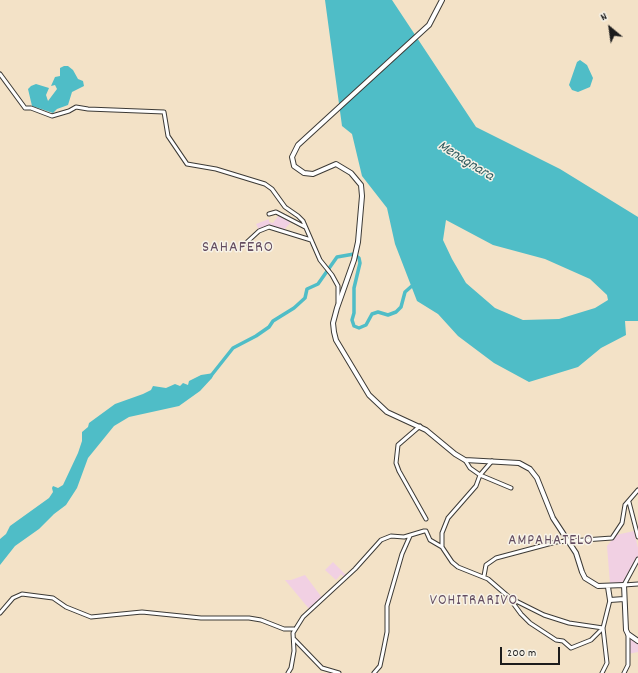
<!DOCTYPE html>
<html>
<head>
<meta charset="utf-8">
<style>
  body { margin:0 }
  #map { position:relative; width:638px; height:673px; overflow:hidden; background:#f3e2c7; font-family:Dekko,sans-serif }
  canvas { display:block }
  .north { position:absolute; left:590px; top:8px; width:40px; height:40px; -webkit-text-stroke:3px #f7f3e8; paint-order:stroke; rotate:331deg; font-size:11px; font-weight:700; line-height:16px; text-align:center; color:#1c1c1c }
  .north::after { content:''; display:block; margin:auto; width:14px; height:18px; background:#1c1c1c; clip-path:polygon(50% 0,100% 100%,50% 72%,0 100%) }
  .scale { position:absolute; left:500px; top:647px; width:60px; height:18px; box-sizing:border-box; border:2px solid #1c1c1c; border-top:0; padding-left:5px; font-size:12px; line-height:14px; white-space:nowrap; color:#1c1c1c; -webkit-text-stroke:3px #f7f3e8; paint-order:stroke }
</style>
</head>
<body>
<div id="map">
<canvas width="638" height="673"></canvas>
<div class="north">N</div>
<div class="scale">200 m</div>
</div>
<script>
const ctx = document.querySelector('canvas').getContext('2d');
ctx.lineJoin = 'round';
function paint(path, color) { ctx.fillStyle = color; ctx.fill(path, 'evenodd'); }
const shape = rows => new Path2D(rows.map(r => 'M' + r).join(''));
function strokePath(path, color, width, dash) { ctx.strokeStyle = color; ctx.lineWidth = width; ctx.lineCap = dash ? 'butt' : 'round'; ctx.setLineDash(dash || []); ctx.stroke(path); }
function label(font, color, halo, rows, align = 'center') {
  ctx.font = font + ' Dekko,sans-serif'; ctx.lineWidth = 3; ctx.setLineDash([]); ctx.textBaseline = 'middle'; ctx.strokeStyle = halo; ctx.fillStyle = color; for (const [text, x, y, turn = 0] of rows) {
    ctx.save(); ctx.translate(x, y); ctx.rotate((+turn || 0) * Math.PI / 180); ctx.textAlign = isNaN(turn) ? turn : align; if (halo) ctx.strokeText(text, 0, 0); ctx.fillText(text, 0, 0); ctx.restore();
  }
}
paint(shape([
  [279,215,291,222,283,231,269,225,259,230,256,224,269,219,269,222,273,223],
  [634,531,638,548,638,556,623,584,610,584,607,546,616,535],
  [333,562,347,576,345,578,341,574,336,580,325,570],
  [305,575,323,599,310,610,285,580,291,580],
  [628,635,638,641,638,652,628,654]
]), '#f1d0e3');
paint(shape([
  [325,0,392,0,476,127,560,169,638,217,638,321,625,321,626,335,601,348,578,367,529,382,494,363,458,336,438,314,417,301,395,244,387,208,362,176,352,134,342,126],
  [446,220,493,245,545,259,590,279,607,295,608,300,595,308,559,319,523,320,495,308,466,283,452,259,443,240],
  [580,60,587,65,593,78,590,87,578,92,572,90,569,85,577,62],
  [64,66,68,66,73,70,78,79,83,81,84,86,72,92,68,105,57,109,53,113,32,106,28,89,31,86,36,84,49,88,46,95,48,101,57,89,55,85,51,86,55,77,60,76,60,68],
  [214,373,212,378,200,391,179,406,129,417,114,426,88,458,77,488,66,505,54,514,39,529,15,546,0,565,0,539,6,534,10,526,49,498,53,492,52,488,53,486,58,488,63,485,78,453,82,441,82,432,88,427,89,423,115,404,143,394,151,390,153,386,166,388,175,384,180,386,183,383,188,385,189,381,201,375]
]), '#4fbdc7');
strokePath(shape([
  [210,377,233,348,256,336,269,327,273,321,294,308,305,298,307,289,318,284,337,257,354,254,359,258,360,263,354,288,354,313,352,320,354,326,359,328,366,325,372,314,378,312,388,315,396,312,401,307,405,292,413,285]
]), '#4fbdc7', 3.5);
const minor = shape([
  [0,74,25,108,31,108,52,116,69,111,76,107,88,109,164,112,168,136,187,164,216,169,265,184,272,189,285,207,298,216,303,221,320,260,332,275,338,286,338,302],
  [269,214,276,212,305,227],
  [246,243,259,231,269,227,311,240],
  [420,426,398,445,396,463,399,471,426,519],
  [465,460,470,468,480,475,511,488],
  [629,502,638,537],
  [442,547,442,533,448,518,476,486,480,475,492,461],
  [484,576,486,565,496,558,556,542,612,538,622,523,625,505,638,490],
  [624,585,638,559],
  [624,585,638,584],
  [510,599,521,614,530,623,556,640,563,641,571,648,591,640,603,628],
  [0,613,13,598,22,594,53,598,66,607,91,617,142,612,201,618,249,618,261,620,284,629,294,629],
  [294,639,322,668,339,673],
  [288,673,291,668,294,651,293,633,303,617,355,569,381,540,391,536,404,537,424,531,426,531,430,540,442,547,452,562,458,567,488,579,510,598,544,615,569,623,603,628],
  [374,673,380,666,383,652,387,632,387,606,402,554,410,536],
  [602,673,607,663,603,628,610,600],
  [624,673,628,665,628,634]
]);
const major = shape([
  [442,0,429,25,298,145,292,157,294,166,304,173,313,174,336,164,351,173,361,185,362,196,358,242,354,260,337,308,333,323,334,332,336,340,369,395,387,412,426,430,455,454,465,460,519,463,530,469,537,478,553,518,576,553,582,572,585,578,598,586,624,585,626,630,628,634,638,641],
  [608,587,610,600,624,599]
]);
strokePath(minor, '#3c3a36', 5);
strokePath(major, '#3c3a36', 6);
strokePath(minor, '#fff', 3);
strokePath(major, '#fff', 4);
label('italic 15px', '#305c60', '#f7f3e8', [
  ["Menagnara",465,162,32]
]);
ctx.letterSpacing = '1px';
label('15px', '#644d61', '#f7f3e8', [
  ["AMPAHATELO",551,542],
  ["VOHITRARIVO",474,602]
]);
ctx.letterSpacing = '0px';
ctx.letterSpacing = '1px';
label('16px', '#644d61', '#f7f3e8', [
  ["SAHAFERO",238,249]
]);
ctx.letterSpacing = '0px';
</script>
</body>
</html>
